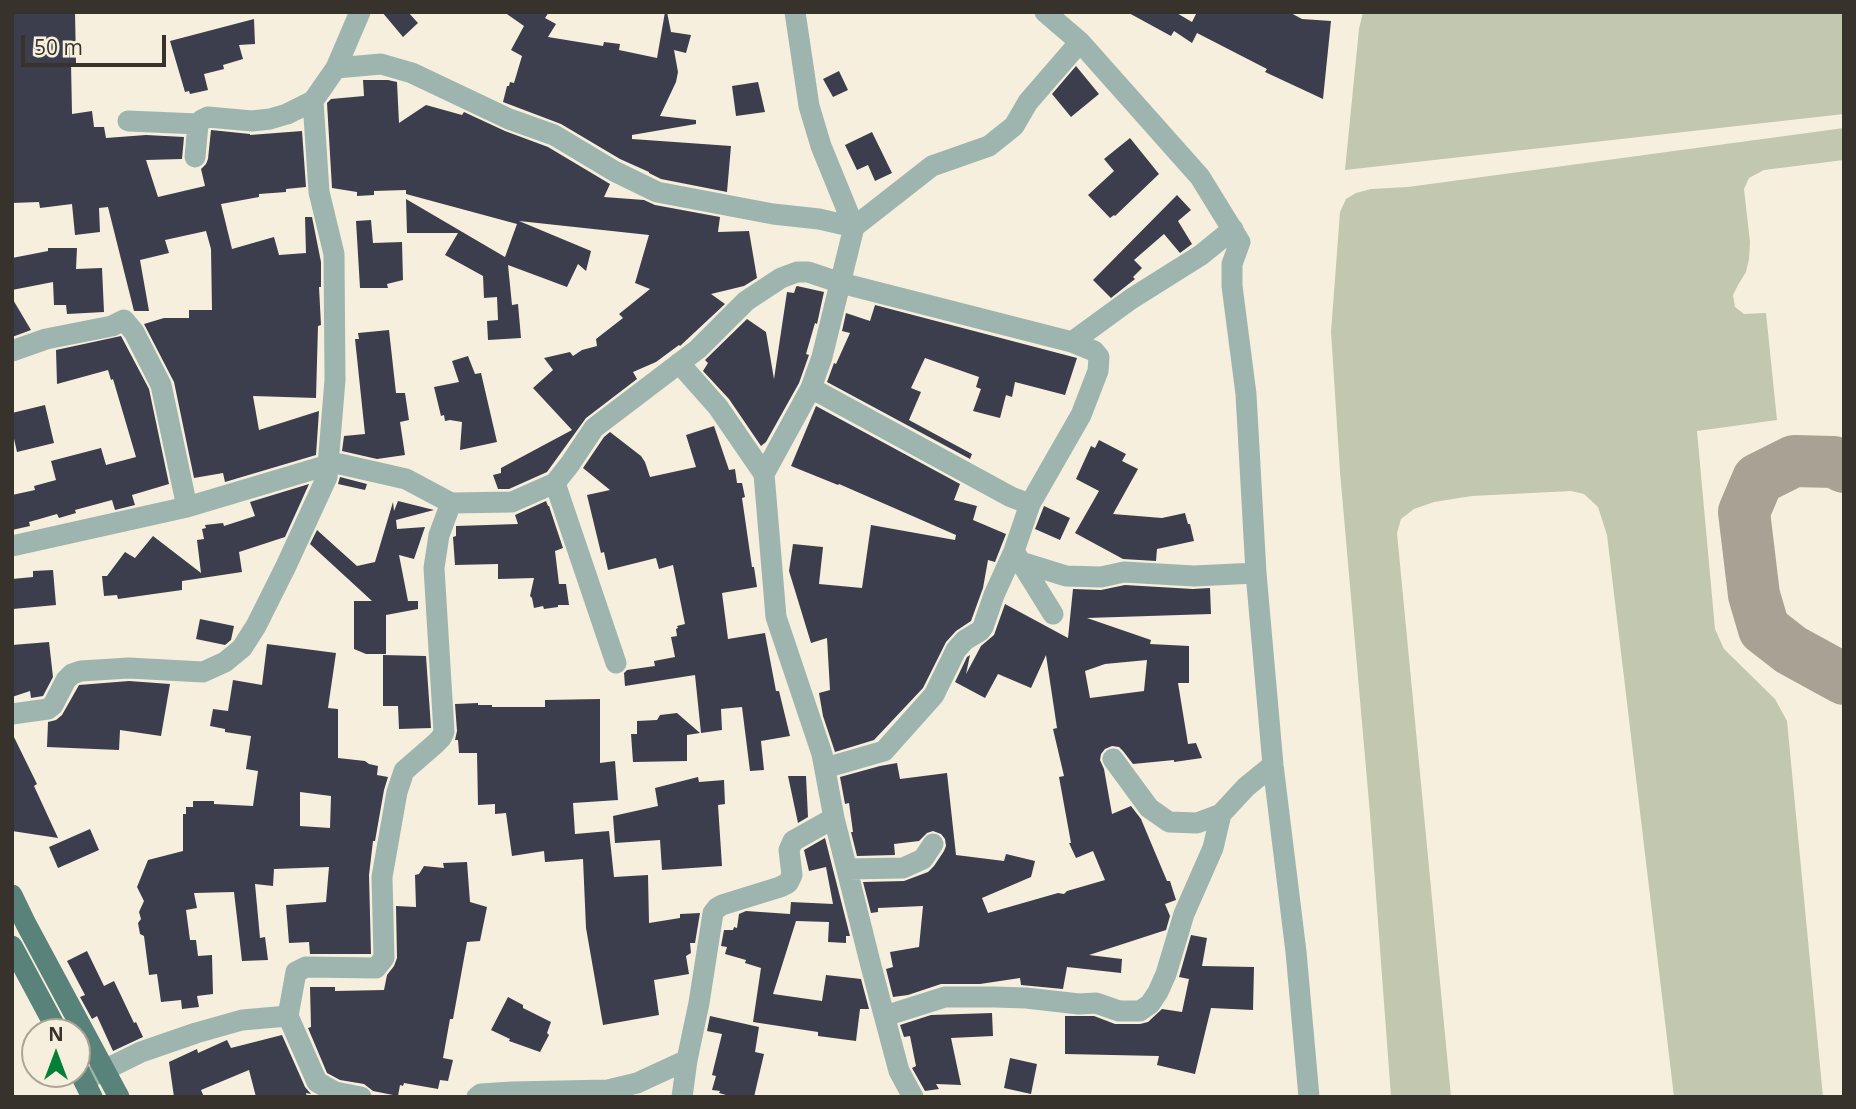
<!DOCTYPE html>
<html>
<head>
<meta charset="utf-8">
<style>
  body { margin:0 }
  #map { position:relative; width:1856px; height:1109px; overflow:hidden; background:#f7efdd; font-family:"Open Sans",sans-serif }
  canvas { display:block }
  .frame { position:absolute; inset:0; border:14px solid #37332c; pointer-events:none }
  .north { position:absolute; left:21px; top:1018px; width:70px; height:70px; box-sizing:border-box; background:#f7efdd; border:2px solid #aaa496; border-radius:50%; rotate:0deg; font-size:19px; font-weight:700; line-height:28px; text-align:center; color:#37332c }
  .north::after { content:''; display:block; margin:auto; width:24px; height:32px; background:#058038; clip-path:polygon(50% 0,100% 100%,50% 72%,0 100%) }
  .scale { position:absolute; left:21px; top:35px; width:145px; height:32px; box-sizing:border-box; border:4px solid #37332c; border-top:0; padding-left:9px; font-size:21px; line-height:24px; white-space:nowrap; color:#37332c; -webkit-text-stroke:5px #f7efdd; paint-order:stroke }
</style>
</head>
<body>
<div id="map">
<canvas width="1856" height="1109"></canvas>
<div class="frame"></div>
<div class="north">N</div>
<div class="scale">50 m</div>
</div>
<script>
const ctx = document.querySelector('canvas').getContext('2d');
ctx.lineJoin = 'round';
function paint(path, color) { ctx.fillStyle = color; ctx.fill(path, 'evenodd'); }
const shape = rows => new Path2D(rows.map(r => 'M' + r).join(''));
function strokePath(path, color, width, dash) { ctx.strokeStyle = color; ctx.lineWidth = width; ctx.lineCap = dash ? 'butt' : 'round'; ctx.setLineDash(dash || []); ctx.stroke(path); }
paint(shape([
  [1363,12,1844,12,1844,114,1345,170,1359,29],
  [1844,128,1844,160,1764,170,1749,178,1744,189,1750,242,1749,259,1746,272,1738,285,1733,295,1735,307,1744,314,1766,313,1777,420,1697,431,1715,629,1724,649,1775,699,1787,721,1823,1097,1674,1097,1607,535,1598,507,1584,494,1571,491,1472,496,1434,502,1414,509,1401,519,1397,533,1451,1097,1391,1097,1370,814,1340,472,1331,332,1340,212,1346,199,1356,193,1371,189,1408,187]
]), '#c1c8af');
strokePath(shape([
  [1844,467,1834,462,1794,461,1758,479,1744,512,1754,595,1764,629,1791,650,1844,679]
]), '#a8a194', 52);
paint(shape([
  [12,12,75,12,76,63,71,63,72,114,92,111,94,127,104,127,106,138,146,135,184,137,182,159,146,160,158,197,205,186,201,169,206,164,208,159,211,130,250,134,250,135,302,131,306,187,286,189,286,192,259,194,259,197,221,204,232,249,274,237,279,255,306,253,305,217,312,217,321,262,321,287,319,287,321,325,318,326,316,398,253,396,259,430,319,411,316,455,225,482,223,473,194,478,174,382,144,324,164,318,189,318,189,310,212,310,211,249,206,231,165,240,169,253,140,260,149,311,134,311,108,207,99,208,100,232,75,235,72,204,40,208,39,202,12,203],
  [382,12,408,12,418,23,403,37],
  [504,12,549,12,545,18,556,24,548,37,603,46,604,42,620,44,619,50,657,58,665,12,667,12,671,32,691,35,686,53,674,50,678,72,676,82,660,116,696,120,696,124,632,135,632,139,731,146,727,192,661,179,649,173,649,172,620,159,561,124,503,102,507,86,509,86,510,82,514,83,522,56,511,50,524,26],
  [1127,12,1175,12,1192,22,1197,12,1289,12,1302,19,1331,21,1323,99,1265,72,1267,69,1197,33,1192,43,1174,31,1171,36],
  [254,19,255,44,239,45,243,59,223,65,224,69,204,74,208,90,190,94,189,91,185,92,170,41],
  [1076,66,1099,94,1071,117,1052,94],
  [839,71,848,90,833,97,823,79],
  [363,80,388,80,397,82,399,123,426,105,462,115,464,112,505,131,548,147,610,184,604,197,644,200,655,205,720,217,718,232,749,231,757,278,744,286,711,294,725,304,680,346,679,345,656,362,633,372,637,379,586,418,547,472,509,489,498,489,493,475,501,473,501,468,572,430,533,388,553,370,544,358,570,352,573,356,582,350,597,346,596,339,623,318,619,314,650,289,635,283,649,235,519,221,591,251,586,271,578,264,567,287,508,265,512,305,518,304,521,338,488,340,487,321,498,320,497,297,484,298,483,276,445,255,458,233,407,233,406,199,505,257,517,224,406,194,406,190,374,191,374,195,357,196,357,192,332,188,327,103,331,99,364,96],
  [758,82,765,112,736,116,732,86],
  [872,132,892,173,875,181,868,165,857,170,845,145],
  [1130,138,1159,174,1115,216,1114,215,1110,218,1088,195,1114,171,1104,159],
  [1177,195,1191,210,1178,221,1192,244,1180,253,1164,234,1134,260,1142,268,1133,277,1135,279,1111,298,1093,280],
  [371,220,373,243,402,242,403,280,387,284,388,288,360,288,356,221],
  [48,248,77,248,76,269,102,268,104,312,67,314,66,305,54,305,53,282,12,290,12,258,48,251],
  [797,286,824,292,817,324,815,323,806,354,809,355,799,383,766,442,761,446,729,399,703,371,708,363,705,360,747,319,766,332,774,379,787,292,794,293,796,287],
  [12,298,31,330,12,337],
  [875,305,1077,358,1065,395,1015,382,1012,397,1006,395,1000,418,973,411,981,389,976,387,979,377,925,358,911,388,921,392,909,420,972,454,970,459,827,382,834,363,836,364,850,333,842,331,846,313,870,321],
  [389,330,396,393,405,393,409,420,400,422,405,455,377,459,342,451,344,436,365,434,355,339,359,339,358,333],
  [121,336,149,389,169,484,132,495,135,505,115,510,112,500,75,510,76,513,59,518,57,514,29,522,30,526,12,530,12,495,35,490,34,486,56,480,51,461,101,448,106,465,136,457,113,379,111,380,108,370,57,384,56,350],
  [468,356,475,374,481,373,497,442,460,450,462,422,450,420,445,421,444,415,441,416,434,387,459,382,452,361],
  [45,405,54,443,17,452,12,430,12,413],
  [816,406,960,484,954,500,977,506,973,520,1006,534,995,562,988,560,983,588,971,621,956,631,946,642,923,688,874,740,835,752,823,716,819,693,830,690,827,638,811,643,789,571,793,544,823,547,819,584,862,588,871,525,955,540,956,535,839,484,838,485,791,466],
  [714,426,729,470,735,469,737,483,742,483,745,497,742,498,752,567,754,567,757,587,722,593,728,639,765,633,776,691,779,691,790,736,761,741,764,770,750,771,742,707,721,709,722,730,701,733,695,675,625,686,624,673,627,670,655,666,654,661,675,657,671,637,677,636,676,629,678,628,677,626,685,624,673,565,659,569,656,558,608,570,604,552,601,553,587,495,610,490,583,468,604,437,610,432,641,456,645,462,650,477,696,467,686,435],
  [1099,440,1126,454,1122,461,1138,469,1113,514,1162,518,1185,513,1188,524,1190,524,1194,541,1157,549,1156,561,1123,559,1075,533,1099,491,1076,479,1091,446,1095,448],
  [340,477,367,484,365,490,338,484],
  [309,484,285,537,239,552,242,572,182,581,182,590,118,599,117,595,104,596,102,576,107,576,125,552,135,558,153,536,201,573,197,540,204,539,202,529,206,528,205,525,223,523,224,526,255,516,250,502],
  [398,501,434,510,396,520,397,529,425,527,414,559,399,555,408,601,418,601,418,609,386,615,386,654,366,654,354,649,354,601,372,601,310,544,317,530,357,566,375,562,393,502,394,511],
  [546,501,548,506,549,506,563,548,555,551,559,584,566,584,569,605,558,605,558,607,544,609,543,606,534,608,532,598,530,596,534,578,498,579,498,564,455,565,453,537,456,536,456,526,518,524,515,515],
  [1044,506,1070,518,1060,540,1035,529],
  [53,570,56,605,13,609,12,579,33,577,33,571],
  [1125,585,1193,589,1210,588,1211,614,1087,618,1151,640,1150,644,1189,646,1189,683,1178,683,1188,744,1196,743,1202,758,1174,762,1174,760,1133,764,1123,751,1119,747,1112,746,1105,749,1101,754,1100,760,1104,769,1112,814,1131,806,1141,819,1167,881,1170,881,1176,900,1165,904,1170,916,1166,930,1089,955,1122,959,1121,973,1067,967,1063,989,1021,985,1020,978,980,984,941,984,908,995,893,997,886,969,893,967,890,952,919,947,923,906,878,908,878,912,871,913,863,882,904,881,928,872,934,866,944,851,946,846,945,839,941,834,933,831,927,833,919,841,894,844,895,855,857,856,851,832,853,832,849,803,845,804,840,777,880,766,897,763,900,779,947,773,956,855,1004,861,1006,854,1035,861,1031,877,982,898,988,913,1058,893,1064,894,1067,891,1105,880,1093,851,1076,858,1069,843,1071,843,1059,777,1064,776,1053,729,1057,728,1046,655,1031,688,998,674,985,698,955,682,967,657,970,655,966,674,981,646,994,635,1005,604,1068,638,1073,589,1101,590],
  [1147,660,1144,691,1090,698,1085,671,1105,664],
  [200,619,234,626,231,640,225,645,196,639],
  [49,642,53,677,43,696,31,698,30,691,12,697,12,645],
  [267,644,336,653,328,708,338,709,338,758,365,761,369,764,378,766,377,775,388,777,384,790,375,841,373,841,369,875,371,954,310,954,309,942,289,943,286,905,326,902,329,867,274,869,273,886,255,884,260,938,265,937,268,960,242,961,234,892,194,893,197,908,186,910,190,940,196,940,198,956,212,955,213,994,197,996,199,1007,182,1009,181,1000,161,1002,157,974,149,975,144,936,140,934,138,923,141,919,139,912,144,901,137,887,148,860,183,851,183,814,186,814,186,807,193,807,193,801,214,801,214,804,253,806,258,771,246,769,251,736,225,732,225,729,210,726,213,709,228,711,233,680,262,685],
  [300,792,331,796,330,828,300,826],
  [383,655,426,656,431,728,399,729,398,706,383,706],
  [129,681,170,684,161,736,120,730,119,750,47,747,48,722,56,720,62,715,79,685],
  [600,699,600,763,615,761,618,800,573,803,575,834,609,831,614,877,648,875,649,923,680,918,680,914,700,913,695,943,690,943,691,953,686,956,689,974,654,980,659,1015,603,1025,586,928,583,859,545,862,544,851,512,856,506,813,495,814,495,804,478,805,477,753,459,753,458,740,455,740,457,731,455,704,478,703,478,705,492,705,492,707,545,707,545,700],
  [677,713,700,733,687,735,687,761,633,762,631,734,637,734,637,721,657,720,660,715],
  [12,733,37,784,34,786,58,838,12,831],
  [788,776,806,776,808,817,798,823],
  [698,777,699,782,724,780,725,804,718,805,722,866,662,870,660,840,615,843,613,816,658,806,655,788],
  [90,829,99,850,58,868,49,847],
  [825,838,850,936,846,936,846,943,828,942,829,922,796,921,773,994,822,1001,826,975,861,979,869,1009,860,1009,856,1041,818,1036,818,1032,753,1022,761,968,745,963,746,960,725,954,727,947,721,946,724,930,733,930,734,927,737,928,739,914,746,911,790,914,791,902,833,904,826,867,809,871,804,850],
  [467,862,470,902,487,907,480,941,467,942,453,1019,450,1019,443,1058,453,1060,448,1081,440,1080,438,1089,404,1083,403,1086,400,1085,398,1096,373,1091,364,1084,340,1080,327,1073,308,1028,311,1027,310,987,335,987,335,991,384,990,387,975,394,966,397,958,396,906,416,907,415,875,419,874,424,866,444,868,443,863],
  [1191,935,1207,938,1202,966,1254,967,1253,1010,1211,1008,1195,1074,1157,1065,1159,1056,1065,1054,1065,1016,1094,1016,1115,1024,1140,1024,1148,1022,1162,1009,1182,1012,1189,979,1179,977],
  [87,951,104,986,114,981,134,1023,136,1022,143,1037,113,1051,97,1016,92,1019,80,997,85,995,67,961],
  [508,997,523,1005,523,1008,551,1022,547,1033,549,1035,540,1052,509,1041,510,1039,491,1030],
  [992,1013,993,1036,951,1038,961,1085,936,1084,939,1089,925,1091,912,1068,916,1066,910,1036,904,1037,900,1025,931,1015],
  [710,1016,759,1027,755,1052,764,1054,754,1097,733,1097,719,1093,720,1091,712,1090,716,1076,712,1075,722,1034,707,1031],
  [282,1035,305,1087,311,1094,306,1093,307,1097,256,1097,249,1070,201,1090,204,1097,174,1097,169,1062,197,1049,198,1053,227,1040,231,1048],
  [1010,1058,1037,1064,1031,1094,1004,1088]
]), '#3d3e4d');
strokePath(shape([
  [795,12,809,106,821,146,854,227,822,357,811,388,764,474,776,617,822,754,834,818,871,966,899,1071,913,1097],
  [1045,12,1080,42,1200,177,1240,242,1232,264,1232,286,1246,394,1256,573,1273,765,1296,952,1309,1097],
  [336,68,360,12],
  [128,121,198,124],
  [195,157,198,124,202,120,208,117,252,121,270,119,287,114,313,101,336,68,381,64,412,73,509,119,554,135,614,171,657,192,773,214,819,219,854,227],
  [854,227,932,166,989,146,1014,126,1028,102,1080,42],
  [1072,342,1131,299,1201,255,1233,229],
  [12,351,46,339,112,326,124,320,134,332,161,385,187,507],
  [679,363,718,407,764,474],
  [811,388,1011,497,1030,504],
  [555,483,616,663],
  [12,546,187,507,328,465,340,464,406,479,451,503,512,502,555,483,570,464,594,428,698,349,746,301,781,278,797,272,808,272,841,283,1072,342,1094,351,1099,357,1098,371,1081,415,1030,504,1014,551,994,595,983,627,980,631,965,640,956,650,934,695,884,751,825,768],
  [1017,556,1053,614],
  [1021,562,1066,576,1101,577,1124,572,1194,576,1256,573],
  [12,714,48,709,53,705,66,680,72,674,81,671,129,668,203,672,225,662,242,648,256,626,286,566,327,477,335,380,334,254,319,192,313,101],
  [1113,759,1149,808,1169,822,1197,823,1221,814],
  [848,869,903,868,923,859,933,844],
  [885,1016,945,997,995,997,1026,998,1079,1004,1096,1003,1119,1011,1140,1011,1150,1004,1158,992,1166,974,1184,914,1213,848,1221,814,1246,787,1273,765],
  [84,1080,141,1052,196,1033,242,1020,288,1016],
  [361,1097,335,1092,317,1082,288,1016,296,972,306,967,376,968,384,958,382,877,397,792,404,771,435,744,441,738,444,732,434,568,439,535,451,503],
  [477,1097,481,1094,512,1092,608,1090,637,1083,687,1060],
  [682,1097,687,1060,699,1003,713,913,717,908,722,905,780,887,788,883,792,875,789,850,793,841,834,818]
]), '#9eb5af', 21);
strokePath(shape([
  [12,895,26,924,119,1097],
  [12,946,58,1032],
  [77,1067,92,1097]
]), '#59837a', 21);
</script>
</body>
</html>
